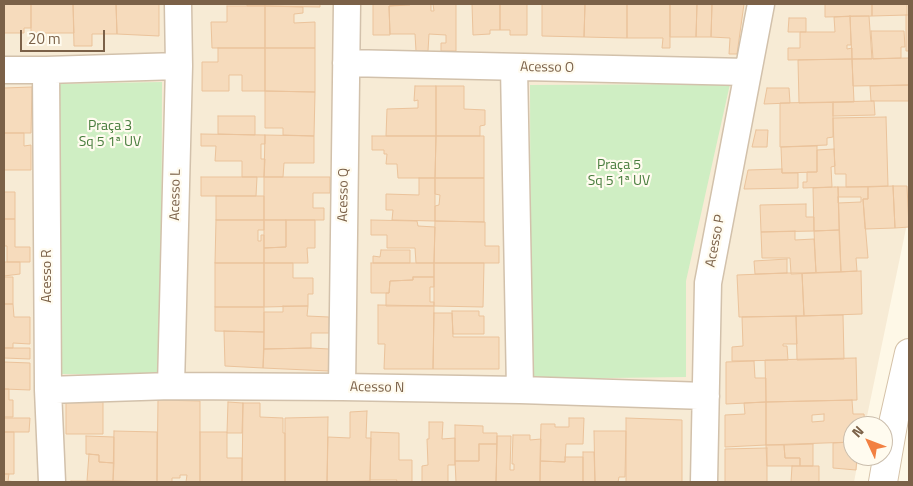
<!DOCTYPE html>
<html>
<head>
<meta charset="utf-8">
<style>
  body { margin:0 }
  #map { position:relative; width:913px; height:486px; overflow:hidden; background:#fef8e7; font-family:"Titillium Web",sans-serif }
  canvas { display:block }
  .frame { position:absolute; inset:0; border:5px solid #7b6148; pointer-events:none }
  .north { position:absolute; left:843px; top:416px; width:50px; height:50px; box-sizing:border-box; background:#fffbef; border:1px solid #cabdac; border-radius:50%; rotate:313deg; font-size:14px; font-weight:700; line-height:20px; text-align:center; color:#7b6148 }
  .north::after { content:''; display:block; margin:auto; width:18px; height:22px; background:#f28042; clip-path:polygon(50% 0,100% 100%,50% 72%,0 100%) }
  .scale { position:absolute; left:20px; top:30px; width:85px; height:22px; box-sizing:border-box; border:2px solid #7b6148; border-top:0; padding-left:6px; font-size:15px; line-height:18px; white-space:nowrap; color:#7b6148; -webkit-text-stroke:4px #fffbef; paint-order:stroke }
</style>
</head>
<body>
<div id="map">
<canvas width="913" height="486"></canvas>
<div class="frame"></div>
<div class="north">N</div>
<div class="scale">20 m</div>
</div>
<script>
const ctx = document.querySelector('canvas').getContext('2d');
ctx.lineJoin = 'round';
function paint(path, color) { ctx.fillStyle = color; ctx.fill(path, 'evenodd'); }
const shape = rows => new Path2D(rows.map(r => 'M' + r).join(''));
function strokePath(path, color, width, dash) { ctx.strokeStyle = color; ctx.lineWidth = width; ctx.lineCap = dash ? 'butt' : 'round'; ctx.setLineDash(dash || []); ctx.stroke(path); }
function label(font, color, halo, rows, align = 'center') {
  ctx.font = font + ' "Titillium Web",sans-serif'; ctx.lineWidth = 4.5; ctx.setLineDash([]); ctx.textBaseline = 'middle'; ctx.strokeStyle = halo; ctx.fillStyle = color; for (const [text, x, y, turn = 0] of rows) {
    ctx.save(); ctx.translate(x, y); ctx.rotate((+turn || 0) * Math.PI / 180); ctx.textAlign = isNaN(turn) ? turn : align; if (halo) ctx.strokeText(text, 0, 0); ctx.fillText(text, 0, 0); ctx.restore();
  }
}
paint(shape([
  [4,4,909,4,909,214,865,426,853,426,853,456,859,456,854,482,4,482]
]), '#f7ebd5');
paint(shape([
  [162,82,161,375,61,374,57,84],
  [730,84,686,281,686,377,531,379,530,85]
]), '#cfeec3');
const building = shape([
  [4,4,31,4,31,28,24,28,24,33,4,33,4,4],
  [31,4,73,4,74,33,31,33,31,4],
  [73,4,116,4,117,34,92,34,92,46,74,46,73,4],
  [116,4,159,4,159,36,117,34,116,4],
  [247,4,265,4,265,6,247,6,247,4],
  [265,4,320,4,320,7,265,6,265,4],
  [373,4,410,4,410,5,389,6,390,35,373,35,373,4],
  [410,4,431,4,431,11,434,11,433,4,456,4,456,51,441,51,441,43,446,43,446,35,429,34,428,51,416,51,415,34,390,34,389,6,410,4],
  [472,4,500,4,500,30,490,30,490,34,473,35,472,4],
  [500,4,527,4,527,35,510,35,510,30,500,30,500,4],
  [542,4,585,4,584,37,542,36,542,4],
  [585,4,627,4,627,38,584,37,585,4],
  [627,4,670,4,670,48,662,48,663,38,627,38,627,4],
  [670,4,697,4,696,37,670,37,670,4],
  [697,4,712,4,711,37,696,37,697,4],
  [712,4,744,4,737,54,729,54,730,38,711,37,712,4],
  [825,4,872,4,872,16,825,17,825,4],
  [872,4,907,4,907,15,872,16,872,4],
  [227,6,265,6,265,48,212,48,211,22,227,22,227,6],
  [265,6,303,7,303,13,294,14,294,23,315,22,315,48,265,48,265,6],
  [906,15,909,15,909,51,906,51,906,15],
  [850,16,851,45,847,45,847,49,852,48,852,59,788,60,788,48,800,48,800,32,835,32,834,17,850,16],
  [850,16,869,16,872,59,852,59,850,16],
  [789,18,806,18,806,32,788,32,789,18],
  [871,31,904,31,905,47,901,47,901,58,873,59,871,31],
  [218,48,265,48,265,91,242,91,242,75,229,75,229,91,202,91,202,62,218,62,218,48],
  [265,48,315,48,315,92,265,91,265,48],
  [909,58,909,85,853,86,852,59,909,58],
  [852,59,854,102,799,103,798,60,852,59],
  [909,85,909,101,871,101,870,86,909,85],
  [415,86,436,86,436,136,386,136,387,109,418,108,418,100,414,101,415,86],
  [436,86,464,86,464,109,485,110,485,125,480,126,480,136,436,136,436,86],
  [32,87,31,133,4,133,4,88,32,87],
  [767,88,789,88,790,103,764,104,767,88],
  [265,91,315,92,314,136,283,135,283,128,265,128,265,91],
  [871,101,874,101,875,115,833,116,833,102,871,101],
  [833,102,833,137,827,138,827,145,780,147,780,103,833,102],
  [218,116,255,116,255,135,218,134,218,116],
  [886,117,888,186,846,187,846,174,835,174,833,118,886,117],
  [756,130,768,130,767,147,752,147,756,130],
  [4,133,24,133,24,146,31,145,31,170,4,170,4,133],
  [201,134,265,135,265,144,261,144,261,159,265,159,264,177,242,177,242,161,215,161,216,146,201,146,201,134],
  [265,135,314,136,314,163,284,163,283,177,264,177,265,135],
  [372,136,436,136,435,178,398,178,397,164,386,164,387,154,384,154,384,150,372,150,372,136],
  [436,136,484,136,484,178,435,178,436,136],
  [817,146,817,172,782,173,781,147,817,146],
  [834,149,835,166,831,167,832,187,803,188,803,182,807,182,807,172,817,172,817,150,834,149],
  [782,169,782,173,798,173,798,188,744,189,748,170,782,169],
  [201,177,257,177,256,196,201,196,201,177],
  [264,177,330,177,330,193,313,193,313,208,324,208,324,220,264,220,264,177],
  [419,178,435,178,435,221,392,220,393,210,386,210,386,194,419,195,419,178],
  [435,178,484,178,484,222,435,221,435,206,439,205,440,195,435,194,435,178],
  [893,186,907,186,909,227,895,228,893,186],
  [893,186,895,228,865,229,863,199,868,199,868,187,893,186],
  [835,187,838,187,839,230,814,231,813,188,835,187],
  [838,187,868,187,868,199,863,199,868,258,856,258,857,271,841,272,838,187],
  [838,197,861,197,861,202,838,203,838,197],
  [4,192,15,192,15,219,4,219,4,192],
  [216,196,264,196,264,220,216,220,216,196],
  [806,204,806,217,814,217,814,231,761,232,760,205,806,204],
  [4,219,15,219,15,247,30,247,30,262,7,262,7,246,4,246,4,219],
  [216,220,264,220,264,230,258,230,258,241,261,241,261,235,264,235,264,263,215,263,216,220],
  [264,220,286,220,286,247,264,248,264,220],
  [286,220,315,220,315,248,307,248,308,263,264,263,264,248,286,247,286,220],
  [371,220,417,221,418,226,435,227,434,263,416,263,415,248,387,248,387,235,371,235,371,220],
  [435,221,485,222,485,246,499,246,499,263,434,263,435,221],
  [839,230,841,272,816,273,814,231,839,230],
  [795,231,795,240,814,239,816,273,791,274,790,258,762,258,761,232,795,231],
  [381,250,410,250,410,263,373,263,373,256,380,257,381,250],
  [787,259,787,273,755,274,754,261,787,259],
  [4,262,20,262,20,274,4,276,4,262],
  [215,263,264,263,264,307,215,307,215,263],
  [264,263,293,263,293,278,313,278,313,294,308,294,308,306,264,307,264,263],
  [371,263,434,263,434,277,413,277,413,280,390,281,389,293,371,293,371,263],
  [434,263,484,263,483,307,434,306,434,263],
  [861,271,862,314,804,316,802,273,861,271],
  [787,273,802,273,804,316,739,317,737,275,787,273],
  [4,277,13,277,13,304,4,304,4,277],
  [413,277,434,277,434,287,430,287,430,302,434,302,434,306,386,306,386,293,389,293,390,281,413,280,413,277],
  [4,304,13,304,14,317,30,317,30,344,13,343,13,348,4,348,4,304],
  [378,305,434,306,433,369,384,369,385,344,378,344,378,305],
  [283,306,308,306,307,316,329,317,329,333,311,333,311,348,264,349,264,312,283,312,283,306],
  [215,307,264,307,264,332,215,331,215,307],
  [452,311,479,311,479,316,484,316,484,334,453,334,452,311],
  [434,313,452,313,453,337,499,337,499,369,433,369,434,313],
  [843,315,844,359,797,360,796,316,843,315],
  [796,316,797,344,783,344,783,346,787,346,788,360,732,361,732,347,743,346,742,317,796,316],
  [224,331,264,332,263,368,225,366,224,331],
  [4,348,30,348,30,359,4,358,4,348],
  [311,348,329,349,329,371,263,368,264,349,311,348],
  [856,358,857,400,766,402,765,360,856,358],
  [754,361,755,378,766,378,766,402,726,404,726,362,754,361],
  [4,362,30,363,30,390,4,389,4,362],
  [4,389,9,389,9,400,13,400,13,417,4,417,4,389],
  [158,400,200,401,200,482,186,482,187,475,180,475,180,478,172,478,172,482,157,482,158,400],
  [852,400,853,414,864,414,865,426,853,426,853,442,766,445,766,402,852,400],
  [824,414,824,421,812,422,812,415,824,414],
  [66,402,103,402,103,434,66,434,66,402],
  [228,402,243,403,242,433,227,433,228,402],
  [766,402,766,445,725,447,725,415,745,414,744,403,766,402],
  [243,403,260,403,260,417,283,418,283,433,285,433,285,482,242,482,243,403],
  [367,411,366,438,371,438,370,481,327,482,328,437,350,438,350,412,367,411],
  [328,417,327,482,285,482,285,418,328,417],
  [4,418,30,418,29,432,4,432,4,418],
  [569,418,584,418,583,444,566,444,565,462,540,461,541,424,555,424,555,427,569,427,569,418],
  [626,418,682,420,682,482,626,482,626,418],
  [429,422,443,422,442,439,455,438,455,465,448,465,448,482,422,482,422,466,428,465,427,439,429,439,429,422],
  [455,425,483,426,483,433,497,433,497,444,479,444,479,461,455,461,455,425],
  [114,431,157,432,157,482,113,481,114,431],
  [594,431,626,431,625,477,619,477,618,482,595,482,594,431],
  [4,432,14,432,14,474,4,474,4,432],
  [200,432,227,432,227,458,242,458,242,482,200,482,200,432],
  [371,432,399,433,399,460,412,460,412,482,396,482,397,480,370,480,371,432],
  [513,435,530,435,530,440,541,439,540,482,496,482,497,436,511,436,510,470,514,470,514,464,512,464,513,435],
  [86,436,114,437,114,463,99,462,99,455,86,454,86,436],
  [853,442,853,456,857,456,856,470,833,468,833,443,853,442],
  [479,444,497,444,496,482,456,482,455,461,479,461,479,444],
  [813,444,813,466,800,466,800,458,785,458,784,445,813,444],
  [766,445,784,445,785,458,800,458,800,466,767,466,766,445],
  [767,448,767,482,725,482,725,449,767,448],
  [583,452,594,452,595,482,583,482,583,452],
  [89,454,99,455,99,462,114,463,113,481,87,481,89,454],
  [565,457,583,457,583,482,540,482,540,461,565,462,565,457],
  [792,466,819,466,819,482,791,482,792,466],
  [4,474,9,474,8,481,16,482,4,482,4,474],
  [71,481,113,481,113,482,71,482,71,481],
  [113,481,157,482,113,482,113,481]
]);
paint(building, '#f6dbbc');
strokePath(building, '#ebc39b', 1);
const street = shape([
  [346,63,747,72],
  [514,67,520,390],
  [4,70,46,70,179,66],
  [46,70,48,390,52,482],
  [171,386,179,66,178,4],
  [342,387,347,4],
  [48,390,171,386,342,387,520,390,706,396],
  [704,482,708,283,761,4]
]);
const secondary = shape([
  [883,482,894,419,909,353]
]);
strokePath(street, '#d2c1ab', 29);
strokePath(secondary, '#d5c2a8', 30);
strokePath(street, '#fff', 26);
strokePath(secondary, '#fff', 28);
label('14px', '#7b6148', '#fffbef', [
  ["Acesso O",547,68,1],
  ["Acesso L",176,195,-89],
  ["Acesso Q",344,195,-89],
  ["Acesso P",716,241,-79],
  ["Acesso R",48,276,-90],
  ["Acesso N",377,388,1]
]);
label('14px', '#477c3c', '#fffbef', [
  ["Praça 3",110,127],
  ["Sq 5 1ª UV",110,143],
  ["Praça 5",619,166],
  ["Sq 5 1ª UV",619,182]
]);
</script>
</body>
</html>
